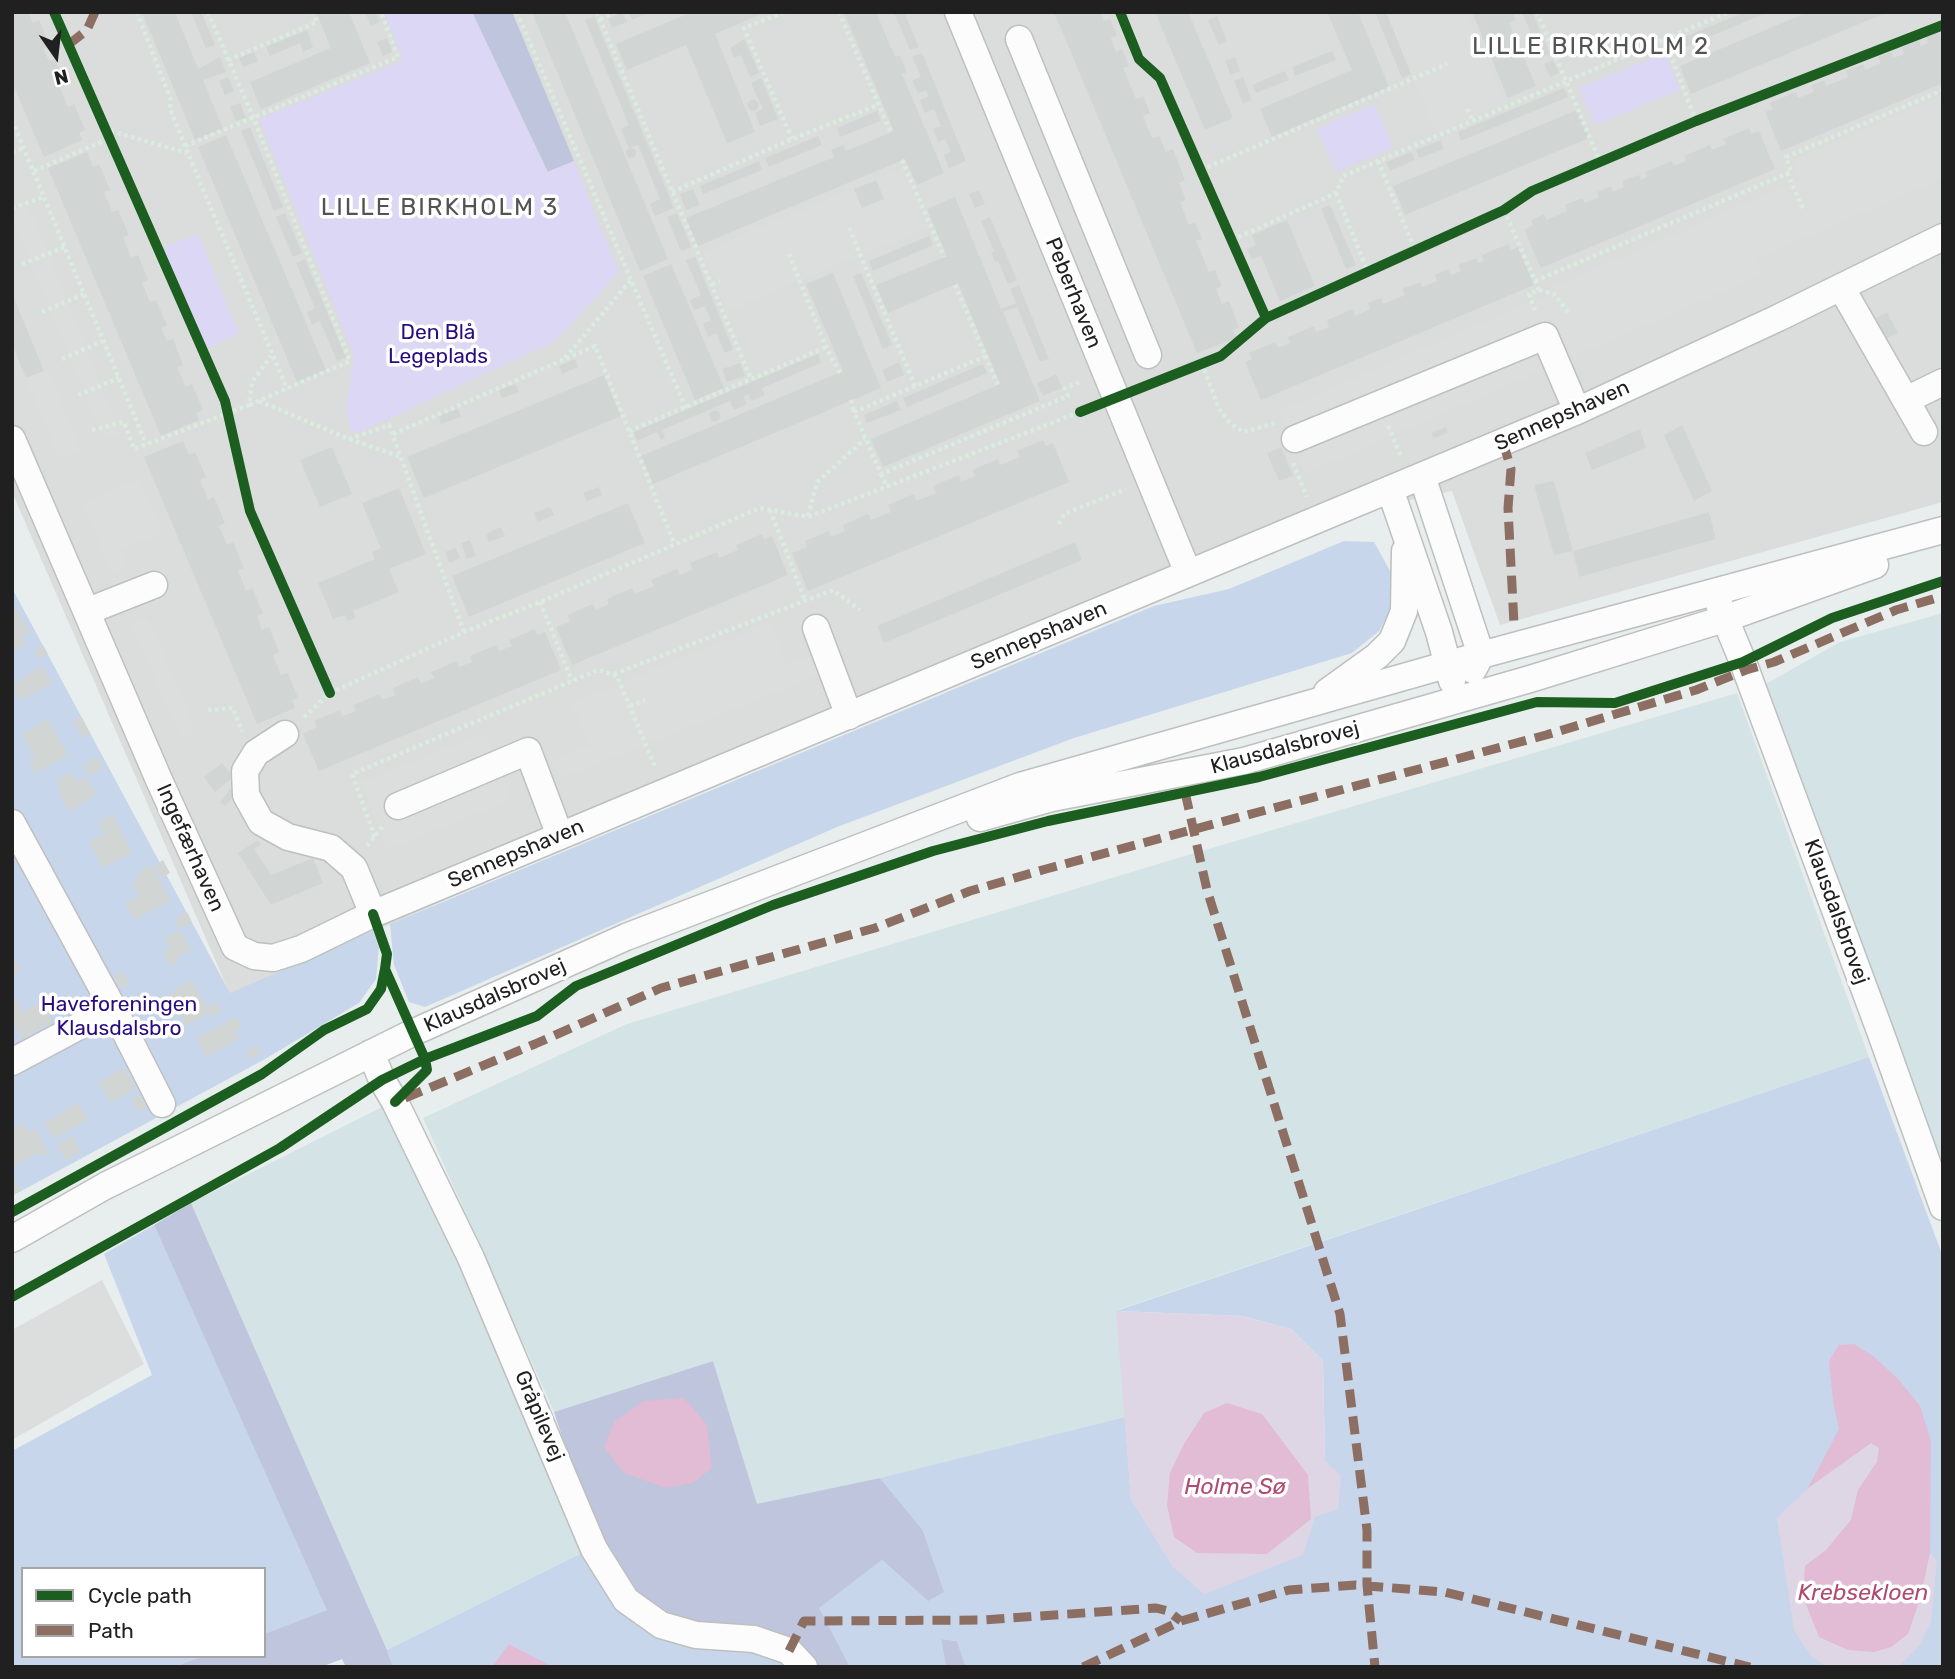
<!DOCTYPE html>
<html>
<head>
<meta charset="utf-8">
<style>
  body { margin:0 }
  #map { position:relative; width:1955px; height:1679px; overflow:hidden; background:#e8eeed; font-family:Rubik,sans-serif }
  canvas { display:block }
  .frame { position:absolute; inset:0; border:14px solid #202020; pointer-events:none }
  .legend { position:absolute; left:21px; top:1567px; width:245px; height:91px; box-sizing:border-box; background:#fff; border:2px solid #a6a6a6; margin:0; padding:9px 12px; list-style:none; font-size:21px; color:#202020 }
  .legend li { display:flex; align-items:center; gap:14px; height:35px }
  .legend b { width:35px; border:2px solid #a6a6a6 }
  .north { position:absolute; left:21px; top:21px; width:70px; height:70px; -webkit-text-stroke:5px #fff; paint-order:stroke; rotate:166deg; font-size:19px; font-weight:700; line-height:28px; text-align:center; color:#202020 }
  .north::after { content:''; display:block; margin:auto; width:24px; height:32px; background:#202020; clip-path:polygon(50% 0,100% 100%,50% 72%,0 100%) }
</style>
</head>
<body>
<div id="map">
<canvas width="1955" height="1679"></canvas>
<div class="frame"></div>
<ul class="legend">
<li><b style="height:9px;background:#1b5e20"></b>Cycle path</li>
<li><b style="height:9px;background:#8d6e63"></b>Path</li>
</ul>
<div class="north">N</div>
</div>
<script>
const ctx = document.querySelector('canvas').getContext('2d');
ctx.lineJoin = 'round';
function paint(path, color) { ctx.fillStyle = color; ctx.fill(path, 'evenodd'); }
const shape = rows => new Path2D(rows.map(r => 'M' + r).join(''));
function strokePath(path, color, width, dash) { ctx.strokeStyle = color; ctx.lineWidth = width; ctx.lineCap = dash ? 'butt' : 'round'; ctx.setLineDash(dash || []); ctx.stroke(path); }
function label(font, color, halo, rows, align = 'center') {
  ctx.font = font + ' Rubik,sans-serif'; ctx.lineWidth = 7; ctx.setLineDash([]); ctx.textBaseline = 'middle'; ctx.strokeStyle = halo; ctx.fillStyle = color; for (const [text, x, y, turn = 0] of rows) {
    ctx.save(); ctx.translate(x, y); ctx.rotate((+turn || 0) * Math.PI / 180); ctx.textAlign = isNaN(turn) ? turn : align; if (halo) ctx.strokeText(text, 0, 0); ctx.fillText(text, 0, 0); ctx.restore();
  }
}
paint(shape([
  [12,12,1943,12,1943,502,1500,625,1452,491,1316,520,230,994,12,492]
]), '#dadddc');
paint(shape([
  [1943,613,1943,1166,1764,685,1840,642],
  [1737,693,1869,1057,1117,1310,1125,1417,880,1478,757,1505,713,1361,554,1412,423,1118,627,1024,1188,855],
  [390,1103,590,1549,387,1650,191,1203]
]), '#d4e3e6');
paint(shape([
  [1344,541,1374,542,1394,578,1391,609,1379,631,1352,653,1074,738,837,827,425,1007,409,1002,394,965,390,924,1154,606,1229,589],
  [12,588,230,993,373,931,379,947,376,979,359,1003,265,1059,12,1196],
  [1869,1057,1943,1257,1943,1667,966,1667,957,1641,941,1639,946,1667,850,1667,818,1608,882,1560,928,1601,922,1529,880,1478,1125,1417,1131,1500,1325,1461,1323,1361,1291,1329,1242,1316,1116,1311],
  [154,1225,328,1610,264,1634,264,1569,23,1569,23,1656,203,1656,174,1667,12,1667,12,1451,152,1375,104,1254],
  [590,1549,749,1648,785,1660,791,1667,393,1667,387,1650]
]), '#c7d6eb');
paint(shape([
  [472,12,512,12,574,161,548,172],
  [191,1203,387,1650,393,1667,346,1667,342,1659,321,1667,174,1667,203,1656,264,1656,264,1634,327,1610,154,1225],
  [713,1361,757,1504,880,1478,922,1529,944,1592,928,1601,882,1560,819,1608,850,1667,819,1667,796,1643,703,1626,669,1616,633,1592,595,1537,554,1412],
  [941,1639,957,1641,966,1667,946,1667]
]), '#bec5dd');
paint(shape([
  [1116,1311,1242,1316,1291,1329,1323,1361,1325,1461,1341,1476,1338,1509,1315,1517,1303,1555,1204,1594,1173,1567,1131,1500],
  [1871,1443,1879,1448,1877,1462,1858,1490,1851,1520,1826,1550,1805,1566,1890,1647,1908,1634,1920,1599,1930,1553,1937,1561,1931,1622,1920,1645,1899,1666,1826,1667,1811,1656,1794,1630,1777,1518,1808,1488]
]), '#ded6e5');
paint(shape([
  [384,12,472,12,547,172,574,161,619,272,555,341,358,433,350,429,346,407,351,381,353,354,259,119,403,61],
  [1665,53,1680,90,1595,125,1579,88],
  [1374,104,1393,147,1336,172,1317,129],
  [198,234,239,333,206,350,158,249]
]), '#dbd7f4');
paint(shape([
  [1384,12,1466,12,1506,103,1436,133],
  [1943,95,1943,178,1756,259,1763,274,1305,473,1279,411,1549,294,1547,290,1800,180,1792,161],
  [903,168,928,227,727,311,703,252],
  [28,205,121,433,104,440,12,216,12,211],
  [48,372,81,450,60,459,27,381],
  [140,479,163,532,122,550,128,565,111,572,82,504],
  [148,618,196,731,180,738,132,625],
  [770,622,788,665,811,656,819,674,557,780,549,762,589,746,572,703],
  [485,733,512,799,387,849,361,783],
  [102,1280,144,1364,12,1440,12,1330]
]), '#dcdede');
paint(shape([
  [1854,1344,1873,1356,1898,1379,1920,1406,1931,1441,1930,1553,1920,1599,1908,1634,1891,1647,1874,1652,1848,1650,1819,1637,1803,1597,1805,1566,1826,1550,1851,1520,1858,1490,1877,1462,1879,1448,1871,1443,1808,1488,1839,1429,1833,1401,1829,1361,1839,1345],
  [684,1398,707,1425,712,1468,693,1483,666,1488,624,1473,604,1447,614,1422,644,1401],
  [1227,1403,1262,1414,1308,1475,1311,1519,1267,1554,1197,1553,1174,1537,1167,1505,1170,1473,1184,1444,1204,1413],
  [509,1644,553,1667,492,1667]
]), '#e1bcd4');
paint(shape([
  [12,12,28,12,33,23,39,20,50,46,43,49,49,61,55,59,66,85,60,88,68,107,74,104,85,130,79,133,82,140,44,157,12,82],
  [142,12,175,12,198,69,220,57,226,72,203,80,223,129,195,140],
  [191,12,201,12,215,45,206,48],
  [316,12,349,12,370,63,261,109,250,82,331,48],
  [365,12,375,12,380,22,371,26],
  [532,12,565,12,668,259,640,271],
  [622,12,627,22,612,28,608,19],
  [629,12,650,12,632,20],
  [692,12,766,12,715,34,755,132,727,143,686,45,627,70,616,44],
  [844,12,876,12,895,57,900,55,907,72,902,74,944,173,917,185,905,159,698,246,686,218,834,157,831,150,843,145,846,151,894,131],
  [894,12,904,12,919,47,910,50],
  [1054,12,1100,12,1104,21,1110,19,1117,35,1111,38,1116,52,1122,49,1129,66,1123,68,1136,99,1143,96,1150,113,1143,116,1152,138,1159,136,1166,152,1173,149,1185,180,1179,183,1186,200,1180,202,1189,225,1195,222,1202,239,1196,241,1209,272,1215,270,1222,286,1216,289,1222,304,1229,301,1239,327,1233,330,1237,338,1197,353],
  [1155,12,1188,12,1233,118,1205,130],
  [1327,12,1358,12,1389,87,1272,137,1260,109,1352,70],
  [1375,12,1386,12,1411,74,1402,78],
  [1472,12,1513,12,1516,20,1509,23,1536,86,1508,98],
  [1522,12,1532,12,1550,54,1541,57],
  [1745,12,1768,12,1676,51,1672,42],
  [1808,12,1888,12,1691,94,1680,66],
  [594,16,674,208,655,216,650,204,660,199,638,145,629,148,621,129,629,125,585,20],
  [1217,16,1227,41,1219,45,1208,20],
  [307,30,313,47,303,52,300,43,270,56,266,47],
  [1938,32,1941,38,1943,37,1943,83,1781,151,1765,112,1773,109,1770,103,1796,92,1798,98,1814,92,1811,86,1824,80,1826,86,1848,77,1846,71,1863,64,1865,70,1881,63,1878,57,1891,52,1893,58,1904,54,1902,48,1919,40,1921,46,1928,43,1926,37],
  [387,38,392,52,383,56,377,42],
  [744,39,759,73,750,77,741,55,734,58,730,48],
  [1332,51,1336,60,1295,76,1292,67],
  [254,52,258,61,243,67,239,58],
  [922,53,966,161,949,168,944,155,951,152,945,139,938,142,933,129,941,126,934,109,925,113,920,100,929,96,926,90,918,93,912,80,921,77,912,56],
  [1235,57,1240,71,1231,75,1225,61],
  [1553,60,1559,73,1550,77,1544,64],
  [1285,71,1289,80,1256,93,1252,85],
  [228,77,234,91,225,95,219,81],
  [1243,77,1252,100,1243,104,1234,81],
  [761,78,778,119,760,126,755,113,763,109,751,83],
  [1564,88,1568,97,1461,141,1458,132],
  '747.5 105a5.5 5.5 0 1 1 11 0a5.5 5.5 0 1 1-11 0Z',
  [240,103,246,118,236,121,230,107],
  [1577,110,1589,138,1405,215,1393,186],
  [877,111,881,121,840,137,837,128],
  [250,127,283,207,274,211,241,131],
  [1749,128,1751,134,1759,131,1775,169,1541,268,1524,230,1533,225,1531,220,1544,214,1546,220,1567,211,1565,205,1582,198,1585,203,1599,197,1597,192,1611,186,1613,192,1624,187,1622,181,1639,175,1641,180,1647,177,1645,172,1671,161,1674,166,1686,161,1684,156,1710,145,1712,150,1726,144,1723,139],
  [226,135,326,370,297,382,198,147],
  [818,136,822,145,769,167,765,158],
  [1441,140,1444,149,1419,158,1416,150],
  '626 153a5 5 0 1 1 10 0a5 5 0 1 1-10 0Z',
  [87,152,93,167,99,164,110,190,104,192,112,212,118,210,129,235,123,237,131,258,138,255,148,280,142,283,150,302,156,300,167,325,161,328,167,341,173,339,183,365,177,367,186,387,192,384,203,410,196,413,199,420,161,436,48,168],
  [1411,152,1415,160,1390,171,1386,162],
  [759,161,762,170,703,194,700,186],
  [876,180,884,199,862,208,854,189],
  [693,189,700,205,686,210,680,194],
  [979,190,985,204,975,208,969,194],
  [955,197,1001,309,1016,303,1010,289,1019,285,1049,359,1040,362,1017,307,1003,312,1040,401,883,467,871,439,1000,384,958,283,888,313,876,285,947,256,927,209],
  [1330,205,1356,265,1346,269,1321,209],
  [285,213,302,253,293,257,276,217],
  [677,213,691,247,681,251,667,217],
  [990,217,1017,280,1008,284,998,261,995,262,991,252,994,251,981,221],
  [1287,220,1315,286,1280,301,1261,256,1252,259,1247,249,1256,245,1252,235],
  [929,236,933,245,873,271,869,261],
  [1508,244,1511,250,1518,247,1534,285,1261,400,1245,362,1252,359,1249,353,1275,342,1278,348,1290,343,1288,337,1314,326,1316,332,1329,327,1327,320,1353,309,1355,316,1370,309,1368,303,1381,298,1383,304,1405,295,1402,289,1420,282,1422,287,1437,281,1435,275,1448,269,1451,275,1461,271,1458,265,1476,258,1478,263,1484,261,1482,255],
  [695,257,733,349,725,353,716,333,708,337,703,324,711,320,705,306,694,310,690,300,701,295,686,260],
  [305,259,346,358,337,361,320,321,312,325,307,312,315,308,296,263],
  [671,264,724,388,695,400,643,276],
  [833,273,881,388,653,484,641,456,843,371,806,284],
  [861,273,892,345,883,349,853,276],
  [12,293,44,371,26,378,12,344],
  [1887,312,1898,333,1884,340,1874,319],
  [818,354,821,363,762,388,765,395,752,401,749,394,743,396,747,404,734,410,730,401,662,430,665,438,661,440,657,432,637,441,634,432],
  [575,359,578,367,562,374,559,366],
  [899,362,904,375,887,382,882,370],
  [740,363,745,376,727,382,722,369],
  [983,364,987,373,907,407,903,398],
  [1056,374,1062,388,1043,396,1037,383],
  [604,375,621,416,424,498,407,457],
  [515,384,519,392,502,398,499,390],
  [897,401,901,410,867,423,864,415],
  [458,409,461,417,441,424,438,416],
  '709.5 416a5.5 5.5 0 1 1 11 0a5.5 5.5 0 1 1-11 0Z',
  [1682,425,1712,491,1694,501,1664,435],
  [1446,427,1448,433,1434,438,1431,433],
  [1640,429,1646,448,1592,470,1585,453],
  [1043,440,1046,446,1053,443,1069,482,808,591,792,553,807,547,805,541,829,531,831,537,845,531,843,525,868,514,871,520,891,512,888,505,914,494,916,501,936,493,933,486,959,475,961,482,975,476,972,470,998,459,1000,465,1020,457,1017,451],
  [183,441,189,455,195,452,206,477,200,480,208,500,214,497,225,523,219,526,227,545,233,542,244,568,238,570,246,591,252,588,263,613,257,616,262,630,269,627,279,652,273,655,281,675,288,673,298,698,292,700,295,708,257,724,144,457],
  [332,447,352,494,320,507,300,460],
  [1281,447,1293,476,1279,481,1267,453],
  [1554,481,1573,551,1554,555,1534,485],
  [599,487,602,495,587,501,583,493],
  [399,488,426,554,389,569,399,592,353,611,356,618,348,621,345,615,333,619,318,583,375,559,372,552,381,548,362,503],
  [628,503,645,543,469,617,452,576],
  [550,507,554,515,538,522,534,513],
  [1709,512,1716,539,1579,577,1573,551],
  [501,527,505,536,489,542,486,534],
  [762,534,764,539,772,536,788,575,572,665,556,627,570,621,567,615,593,604,596,610,609,604,607,599,632,588,635,594,654,586,651,580,677,569,680,575,693,569,690,563,717,552,719,558,738,550,736,545],
  [470,540,476,556,467,559,461,543],
  [1075,542,1082,560,884,643,877,626],
  [456,548,460,558,449,563,445,552],
  [17,609,30,633,22,637,26,644,12,652,12,611],
  [535,629,537,635,545,632,561,670,319,771,303,734,317,727,314,721,340,710,342,716,356,711,354,705,379,694,382,700,395,695,393,688,418,677,421,684,434,678,431,672,457,661,459,667,472,662,470,656,496,645,499,651,512,646,509,640],
  [43,645,48,654,39,659,34,650],
  [43,666,52,683,20,701,12,685],
  [81,716,90,733,82,737,73,721],
  [48,719,68,755,36,773,29,761,35,757,22,734],
  [97,757,103,769,89,776,83,765],
  [222,763,233,777,215,792,204,777],
  [71,772,77,782,86,777,96,794,72,811,71,809,68,810,58,792,61,791,56,780],
  [232,787,237,792,225,806,220,802],
  [113,815,132,853,102,868,89,841,104,834,98,822],
  [258,840,261,845,254,849,271,875,313,858,323,883,271,905,238,853],
  [163,860,170,873,161,878,155,865],
  [152,865,171,901,134,920,125,903,139,896,132,883,139,880,136,874],
  [187,912,192,922,179,929,174,919],
  [180,930,191,950,177,958,179,962,170,966,163,953,170,949,165,938],
  [12,953,21,971,12,976],
  [123,971,129,984,121,989,114,976],
  [191,980,207,1007,218,1003,221,1012,210,1017,209,1013,187,1026,167,997,173,993,172,991],
  [16,999,23,1012,43,1001,54,1021,22,1039,12,1021,12,1001],
  [236,1017,242,1027,235,1031,239,1039,207,1057,197,1038],
  [257,1045,261,1053,250,1059,246,1051],
  [125,1068,136,1088,110,1103,99,1082],
  [140,1095,147,1107,138,1112,132,1099],
  [78,1103,88,1120,54,1139,44,1123],
  [24,1123,29,1133,36,1129,48,1152,41,1157,38,1153,12,1167,12,1130],
  [72,1136,81,1151,66,1160,57,1145],
  [12,1174,21,1190,12,1195]
]), '#d1d6d5');
const minor = shape([
  [958,12,1188,573],
  [1019,39,1148,355],
  [1841,287,1924,432],
  [1906,400,1943,382],
  [12,439,159,780,235,947,254,956,273,958,301,949,373,914,560,836,1577,411,1778,318,1943,237],
  [1295,439,1545,336,1577,411],
  [1422,476,1481,655,1473,670],
  [1390,489,1439,632,1452,681],
  [1719,604,1743,662,1880,1031,1943,1207],
  [88,611,154,585],
  [816,628,849,716],
  [1327,692,1377,656,1392,641,1404,611,1405,551],
  [285,734,256,753,245,771,246,795,261,822,288,837,331,848,354,868,373,914],
  [398,806,528,751,560,836],
  [980,818,1052,798,1244,761,1530,679,1724,619,1875,565],
  [12,823,113,1008,12,1062],
  [113,1008,162,1104],
  [371,1053,382,1080,395,1102,471,1258,594,1549,626,1600,661,1625,696,1635,754,1639,789,1651,804,1667],
  [12,1239,105,1186,412,1033,626,937,1020,786,1481,655,1943,530]
]);
strokePath(minor, '#bdc0bf', 29);
strokePath(shape([
  [137,12,170,98,170,109,188,153,287,389],
  [208,12,253,117,350,361,249,405],
  [517,12,686,409],
  [597,12,751,379],
  [784,12,744,28,792,139],
  [839,12,891,133],
  [1537,12,1600,162],
  [600,19,616,12],
  [1665,40,1696,121],
  [228,60,317,22,313,12],
  [1467,109,1473,121],
  [12,120,146,444],
  [104,129,187,153],
  [185,146,398,57,381,12],
  [12,152,24,148],
  [902,160,944,257],
  [1378,161,1415,250],
  [1201,170,1447,64],
  [34,171,108,139],
  [1787,173,1804,211],
  [672,192,792,139,878,105],
  [1336,193,1368,272],
  [12,208,44,197],
  [1504,210,1539,290,1529,294,1536,313],
  [849,228,915,386],
  [1232,240,1336,193,1343,176,1729,12],
  [789,254,826,347,840,373],
  [22,264,65,247],
  [1535,281,1791,172,1786,157,1943,90],
  [712,284,720,281],
  [955,285,998,385],
  [1539,290,1554,294,1570,315],
  [42,312,84,294],
  [986,356,854,412,881,474,1068,396,1065,388,1082,381],
  [565,358,630,281],
  [62,359,103,341],
  [1202,363,1219,409,1230,423,1243,432,1276,423],
  [78,395,119,378],
  [851,400,854,412],
  [259,401,349,439,401,457],
  [1388,426,1401,457],
  [92,430,124,422,134,449,249,405,252,382,271,356],
  [629,431,826,347],
  [393,434,595,346,674,543],
  [349,439,389,425,464,632],
  [1293,463,1307,497],
  [881,474,887,487],
  [770,510,805,600],
  [808,516,817,482,865,439],
  [1059,524,1064,514,1126,489],
  [540,602,572,681],
  [614,674,833,590,860,610],
  [630,706,645,700],
  [208,710,233,708,242,732],
  [304,717,330,693,464,632,540,602,760,508,808,517,1080,412],
  [375,837,352,774,598,670,617,676,656,769],
  [367,846,383,826]
]), '#daebdf', 4.5, [3.5, 3.5]);
strokePath(minor, '#fcfcfc', 26);
strokePath(shape([
  [68,45,87,30,95,12],
  [1503,442,1511,469,1508,508,1514,624],
  [1185,792,1207,890,1340,1314,1367,1530,1367,1585,1375,1667],
  [405,1098,535,1044,661,988,875,928,970,891,1046,869,1546,735,1696,690,1746,670,1774,662,1896,610,1943,596],
  [789,1651,804,1621,982,1620,1156,1608,1168,1611,1181,1621],
  [1083,1667,1181,1621,1289,1590,1356,1585,1444,1592,1750,1667]
]), '#8d6e63', 9, [18, 9]);
strokePath(shape([
  [54,12,225,401,250,511,330,693],
  [1120,12,1139,59,1160,78,1266,318],
  [1080,412,1221,356,1266,318,1504,210,1532,191,1696,121,1943,25],
  [373,914,387,954,385,969,425,1059,427,1070,395,1102],
  [12,1212,262,1074,324,1030,367,1009,381,989,385,969],
  [12,1297,280,1148,382,1080,425,1059,537,1016,576,986,773,905,933,851,1048,821,1259,777,1537,702,1615,703,1743,662,1832,618,1943,581]
]), '#1b5e20', 10);
label('21px', '#202020', '#fff', [
  ["Peberhaven",1073,293,68],
  ["Sennepshaven",1562,416,-24],
  ["Sennepshaven",1039,636,-23],
  ["Klausdalsbrovej",1285,748,-15],
  ["Ingefærhaven",190,848,66],
  ["Sennepshaven",516,854,-23],
  ["Klausdalsbrovej",1836,912,70],
  ["Klausdalsbrovej",495,996,-24],
  ["Gråpilevej",539,1416,67]
]);
label('21px', '#270c80', '#fff', [
  ["Den Blå",438,333],
  ["Legeplads",438,357],
  ["Haveforeningen",119,1005],
  ["Klausdalsbro",119,1029]
]);
label('italic 23px', '#b04b6f', '#fff', [
  ["Holme Sø",1235,1487],
  ["Krebsekloen",1863,1593]
]);
ctx.letterSpacing = '2px';
label('24px', '#535353', '#fff', [
  ["LILLE BIRKHOLM 2",1591,47],
  ["LILLE BIRKHOLM 3",440,208]
]);
ctx.letterSpacing = '0px';
</script>
</body>
</html>
